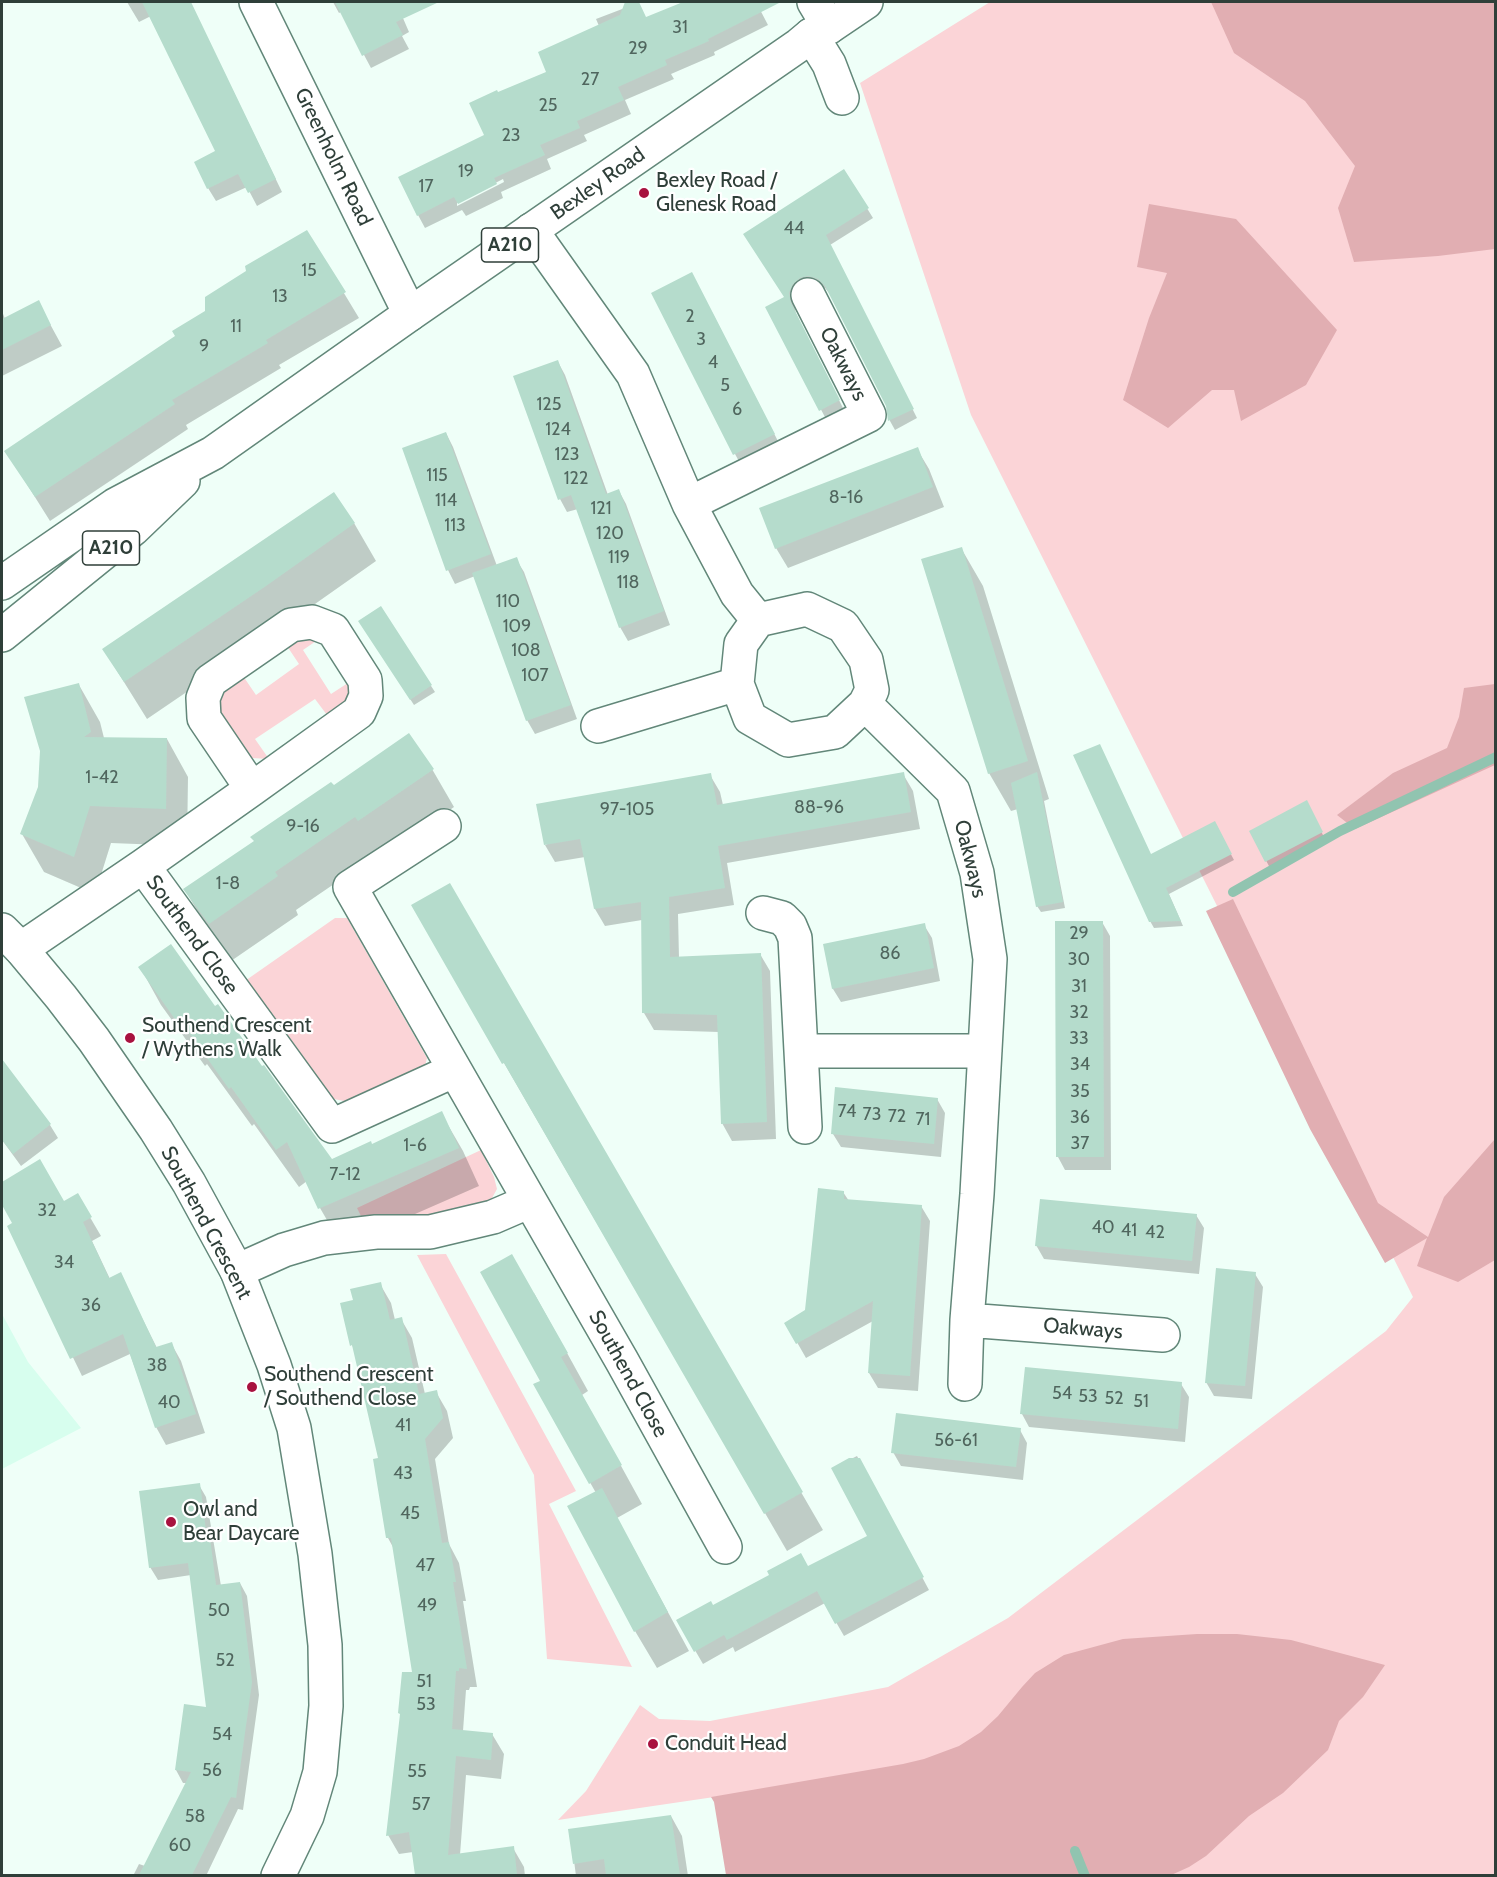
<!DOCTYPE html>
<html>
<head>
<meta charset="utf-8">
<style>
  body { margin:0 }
  #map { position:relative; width:1497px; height:1877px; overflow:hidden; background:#effff8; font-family:Cabin,sans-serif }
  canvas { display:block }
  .frame { position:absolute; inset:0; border:3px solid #2f3f39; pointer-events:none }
</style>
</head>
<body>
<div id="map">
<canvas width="1497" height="1877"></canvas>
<div class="frame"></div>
</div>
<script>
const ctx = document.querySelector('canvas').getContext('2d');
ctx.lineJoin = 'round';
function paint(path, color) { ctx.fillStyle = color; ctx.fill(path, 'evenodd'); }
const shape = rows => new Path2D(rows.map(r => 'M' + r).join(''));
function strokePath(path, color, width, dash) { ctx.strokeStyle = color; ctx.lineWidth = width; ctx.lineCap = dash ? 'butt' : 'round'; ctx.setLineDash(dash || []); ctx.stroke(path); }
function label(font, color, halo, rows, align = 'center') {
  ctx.font = font + ' Cabin,sans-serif'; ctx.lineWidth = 4.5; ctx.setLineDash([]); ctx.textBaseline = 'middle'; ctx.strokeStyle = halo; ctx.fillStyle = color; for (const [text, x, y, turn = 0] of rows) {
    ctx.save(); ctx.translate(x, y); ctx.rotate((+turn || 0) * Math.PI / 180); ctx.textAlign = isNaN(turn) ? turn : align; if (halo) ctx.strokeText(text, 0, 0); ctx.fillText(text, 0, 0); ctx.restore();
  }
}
paint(shape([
  [2,1314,28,1362,81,1428,2,1469]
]), '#d7feee');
paint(shape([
  [990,2,1495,2,1495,1875,732,1875,721,1796,558,1820,586,1791,640,1705,659,1719,710,1721,888,1687,1008,1618,1386,1331,1413,1297,971,415,860,83],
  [297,636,319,639,303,650,331,694,351,681,352,696,330,719,315,699,255,739,269,759,252,758,238,750,217,718,219,688,241,673,256,695,299,664,285,643],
  [335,918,347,918,427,1058,424,1070,344,1101,319,1096,242,983],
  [481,1150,494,1177,497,1189,492,1198,482,1204,466,1210,408,1217,361,1216,357,1208],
  [446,1254,576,1491,549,1504,632,1667,547,1659,534,1475,417,1255]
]), '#fbd4d7');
paint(shape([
  [1211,2,1495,2,1495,249,1438,256,1354,262,1338,208,1355,166,1305,101,1234,53],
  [1149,204,1236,219,1337,330,1306,385,1241,421,1234,390,1212,390,1168,428,1123,400,1149,318,1167,273,1137,267],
  [1495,684,1495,765,1355,829,1337,815,1393,773,1447,748,1459,717,1464,688],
  [1233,899,1378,1203,1428,1237,1444,1197,1495,1139,1495,1260,1458,1282,1417,1266,1427,1238,1385,1263,1310,1129,1206,911],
  [1197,1634,1237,1634,1291,1640,1385,1665,1363,1697,1339,1721,1328,1750,1283,1793,1249,1816,1206,1856,1189,1867,1169,1876,726,1875,714,1802,711,1797,903,1764,924,1759,959,1746,981,1732,998,1716,1022,1687,1035,1673,1064,1655,1123,1639]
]), '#e1aeb2');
paint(shape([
  [127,2,190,2,282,192,257,206,247,187,216,201,208,188,217,152,151,16,139,22],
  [333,2,396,2,409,32,402,36,409,49,371,68,341,12,339,13],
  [687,2,756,2,768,25,714,52,715,55,671,74,674,79,625,100,631,114,584,135,587,141,547,159,551,169,501,192,503,198,466,216,462,210,425,228,418,215,486,136,498,94,548,72,599,26,596,19,630,6,646,18],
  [503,179,504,182,457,206,457,203],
  [844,171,873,218,830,245,917,418,895,430,890,421,887,406,830,294,825,288,814,285,797,294,794,304,796,314,844,410,826,419,767,307,785,298],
  [307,232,359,318,279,365,281,368,186,425,188,429,50,521,6,451,177,337],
  [699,287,781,447,742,467,735,454],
  [38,302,62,346,2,376,2,311,5,319],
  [558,362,565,375,608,495,619,491,626,504,670,625,628,641,620,627,578,509,567,512,560,499],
  [446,433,453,447,497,566,516,559,524,572,577,719,535,734,527,720,475,576,455,584,448,570,404,448],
  [917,449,929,469,944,507,788,568,776,548],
  [354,523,376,561,288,623,147,719,104,650],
  [961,548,983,586,1049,799,1044,801,1065,908,1041,912,1037,906,1018,809,1011,811,989,773],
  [380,608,435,692,414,705,363,627],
  [79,685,100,722,104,738,167,739,188,777,187,846,111,843,95,894,44,872,22,834,39,788,41,751],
  [432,769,454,807,381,858,378,854,296,910,298,915,231,961,207,927,185,890,333,788],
  [903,774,913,791,920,829,727,863,734,905,678,914,679,958,760,954,770,971,776,1139,732,1141,722,1123,719,1032,654,1030,644,1013,642,920,605,926,595,909,585,857,555,862,545,845,710,775,720,792,723,805],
  [1306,802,1325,839,1270,868,1251,832],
  [1214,823,1234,860,1169,894,1183,926,1154,928,1150,921,1151,856],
  [449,885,823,1530,787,1551,413,906],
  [1102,922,1110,936,1111,1170,1065,1170,1058,1157],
  [924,925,932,938,940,981,841,1002,833,989,825,945],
  [140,967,214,1008,331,1161,372,1146,441,1113,463,1151,479,1186,342,1246,320,1208,307,1181,299,1187,254,1124,252,1126,207,1064,205,1066,161,1005],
  [6,1067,50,1125,58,1138,21,1166,2,1140,2,1071],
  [937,1099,945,1113,941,1157,841,1147,833,1134],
  [40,1161,64,1203,77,1195,101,1236,92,1241,110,1279,120,1274,157,1348,171,1343,181,1361,205,1433,166,1445,156,1427,130,1354,82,1376,9,1226,14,1224,2,1202,2,1184],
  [843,1192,849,1201,921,1206,930,1221,918,1391,878,1388,869,1373,873,1321,806,1358,786,1323,807,1311],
  [1196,1215,1204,1228,1199,1274,1044,1259,1036,1245],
  [1255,1274,1263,1287,1252,1399,1214,1396,1206,1382],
  [380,1284,391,1303,395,1320,401,1319,412,1338,425,1394,436,1392,447,1411,453,1438,435,1459,449,1544,459,1563,466,1601,463,1601,477,1687,470,1687,469,1690,466,1690,463,1731,492,1734,504,1754,501,1779,466,1775,460,1855,513,1848,524,1867,525,1876,416,1876,413,1852,399,1854,388,1835,414,1674,394,1549,388,1538,380,1459,355,1351,352,1345,342,1304,355,1301],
  [534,1293,588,1391,582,1395,642,1504,617,1518,689,1651,657,1668,635,1631,596,1493,535,1385,542,1381],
  [1181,1384,1189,1397,1185,1442,1029,1427,1022,1414],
  [1020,1430,1027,1443,1023,1480,901,1466,893,1452],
  [857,1456,929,1590,844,1636,825,1603,735,1652,733,1647,703,1664,678,1621,807,1568,869,1536,833,1468],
  [199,1485,206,1497,221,1586,240,1583,247,1596,259,1695,243,1810,238,1809,206,1876,133,1876,139,1864,145,1866,187,1783,183,1783,176,1770,207,1708,191,1575,158,1580,150,1567],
  [671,1816,682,1836,688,1876,576,1876,570,1830]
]), '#0003');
strokePath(shape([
  [1233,892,1340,831,1496,757],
  [1075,1851,1085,1876]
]), '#91c4b0', 10);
paint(shape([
  [142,2,191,2,276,179,248,193,238,174,207,189,194,162,215,151],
  [335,2,439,2,396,22,403,35,362,56],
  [625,2,639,2,646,17,683,2,781,2,708,39,709,41,665,60,667,65,618,87,624,100,577,121,580,128,540,145,545,155,494,178,497,184,458,204,454,197,417,216,398,177,484,135,469,103,497,90,498,92,546,72,538,52,620,15],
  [844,169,869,208,826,235,914,409,888,421,886,406,825,286,818,279,808,276,800,278,793,284,789,293,791,303,840,400,819,411,765,307,784,297,743,234],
  [307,230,346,292,266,340,268,343,172,400,175,404,35,497,4,451,175,336,172,331,205,311,205,297,246,271,245,266],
  [692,272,775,434,733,455,651,293],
  [39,300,51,325,2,350,2,319],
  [558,360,606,494,619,489,664,611,619,628,571,495,558,500,513,376],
  [446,432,491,554,446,571,402,448],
  [918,447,933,487,775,549,759,508],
  [334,492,355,523,266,586,124,682,102,649],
  [962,547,1028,761,988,774,921,559],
  [517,557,571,705,526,721,472,573],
  [381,606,432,685,410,700,358,621],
  [79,683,91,732,84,737,167,738,166,809,90,806,74,857,20,834,38,787,40,751,24,697],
  [409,733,434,769,358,821,355,817,275,872,278,876,209,924,183,889,254,841,250,837,331,782,334,785],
  [1100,744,1151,854,1215,821,1232,854,1166,888,1181,921,1149,922,1073,755],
  [904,772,911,812,718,846,725,888,669,897,670,957,761,953,767,1122,721,1124,717,1015,642,1013,641,902,594,909,580,839,544,845,536,804,711,773,717,805],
  [1037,772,1063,902,1036,907,1011,783],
  [1307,800,1323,832,1265,862,1249,831],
  [450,883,803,1492,764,1514,504,1063,502,1064,411,905],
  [1055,921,1103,921,1104,1157,1056,1157],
  [925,923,934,968,832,989,823,944],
  [171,944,215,1006,218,1004,262,1066,264,1065,332,1159,371,1141,372,1144,442,1111,459,1148,318,1209,287,1142,276,1150,231,1087,229,1089,185,1027,182,1029,138,967],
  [2,1059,51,1124,13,1154,2,1140],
  [835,1087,938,1098,934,1144,831,1134],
  [40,1159,64,1201,78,1193,92,1217,83,1222,109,1278,121,1272,156,1347,172,1342,196,1414,155,1428,123,1334,70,1359,7,1226,12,1223,2,1205,2,1182],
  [818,1188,844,1191,844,1199,922,1205,910,1376,868,1373,873,1301,796,1344,784,1323,805,1310],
  [1040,1199,1197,1214,1192,1261,1035,1246],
  [512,1254,568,1353,561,1357,622,1465,589,1484,533,1384,540,1381,480,1272],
  [1216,1268,1256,1272,1245,1386,1205,1383],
  [381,1282,390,1320,402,1317,419,1394,437,1390,443,1418,425,1439,442,1543,449,1542,456,1582,453,1582,467,1669,459,1668,459,1671,456,1671,452,1729,493,1733,491,1760,456,1756,448,1855,514,1846,517,1875,415,1875,409,1832,386,1836,400,1714,398,1713,402,1672,412,1672,391,1538,386,1538,373,1459,378,1458,352,1345,350,1346,340,1303,353,1300,350,1289],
  [1025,1367,1182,1382,1178,1429,1020,1414],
  [896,1413,1021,1428,1016,1467,891,1453],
  [849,1458,860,1458,924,1577,835,1624,817,1591,727,1640,724,1635,694,1652,676,1620,711,1601,713,1605,769,1575,767,1571,801,1553,808,1566,867,1536,831,1468],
  [200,1483,206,1531,209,1530,216,1585,240,1582,252,1682,236,1798,231,1797,192,1875,139,1875,191,1772,175,1770,184,1704,206,1707,188,1563,149,1568,139,1491],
  [602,1488,668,1612,634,1632,567,1506],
  [671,1815,680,1875,606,1875,604,1859,573,1864,568,1829]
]), '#b5dccc');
const street = shape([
  [256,2,410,314],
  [814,2,829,27],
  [811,35,829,64,842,98],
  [531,230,633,374,689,504,737,594,758,620],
  [689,504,869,415,808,295],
  [807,609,843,626,866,660,872,690,865,704,835,732,788,740,750,718,737,684,741,644,758,620,807,609],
  [865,704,953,791,977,873,990,959,977,1194,967,1320,1163,1335],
  [598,726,737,684],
  [143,866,332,1126,455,1070],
  [763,913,782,918,790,926,795,938,801,1051,985,1051],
  [21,949,143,866,252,789,359,712,366,696,365,680,333,630,312,622,291,625,210,681,203,698,204,718,252,789],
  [801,1051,805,1127],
  [530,1201,622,1361,725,1547],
  [237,1271,284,1250,324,1238,376,1232,430,1232,493,1217,530,1201,350,887,444,826],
  [965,1384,967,1320]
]);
const secondary = shape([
  [2,930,21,949,61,997,94,1040,156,1130,189,1183,237,1271,274,1365,294,1428,315,1554,325,1645,326,1706,320,1772,307,1816,278,1876]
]);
const primary = shape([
  [2,583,115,505,213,453,410,314,799,45,811,35,829,27,866,2],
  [2,635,133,529,183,481]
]);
strokePath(street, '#628779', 36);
strokePath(secondary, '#628779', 36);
strokePath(primary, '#628779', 36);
strokePath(street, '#fff', 33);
strokePath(secondary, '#fff', 33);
strokePath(primary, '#fff', 33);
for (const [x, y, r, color] of [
  [644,193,6,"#a8123f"],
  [130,1038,6,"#a8123f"],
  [252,1387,6,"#a8123f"],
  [171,1522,6,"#a8123f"],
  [653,1744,6,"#a8123f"]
]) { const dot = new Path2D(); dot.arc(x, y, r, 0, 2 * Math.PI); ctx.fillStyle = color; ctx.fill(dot); strokePath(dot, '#fff', 2); }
label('18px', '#50665e', null, [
  ["31",680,28],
  ["29",638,49],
  ["27",590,80],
  ["25",548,106],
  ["23",511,136],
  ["19",466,172],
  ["17",426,187],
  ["44",794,229],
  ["15",309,271],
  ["13",280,297],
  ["2",690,317],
  ["11",236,327],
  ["3",701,340],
  ["9",204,347],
  ["4",713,363],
  ["5",725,386],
  ["125",549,405],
  ["6",737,410],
  ["124",558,430],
  ["123",567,455],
  ["115",437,476],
  ["122",576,479],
  ["8-16",846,498],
  ["114",446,501],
  ["121",601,509],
  ["113",455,526],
  ["120",610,534],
  ["119",619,558],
  ["118",628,583],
  ["110",508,602],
  ["109",517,627],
  ["108",526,651],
  ["107",535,676],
  ["1-42",102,778],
  ["88-96",819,808],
  ["97-105",627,810],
  ["9-16",303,827],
  ["1-8",228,884],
  ["29",1079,934],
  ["86",890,954],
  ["30",1079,960],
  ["31",1079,987],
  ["32",1079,1013],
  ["33",1079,1039],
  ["34",1080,1065],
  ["35",1080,1092],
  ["74",847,1112],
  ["73",872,1115],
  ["72",897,1117],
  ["36",1080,1118],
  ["71",923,1120],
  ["37",1080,1144],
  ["1-6",415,1146],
  ["7-12",345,1175],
  ["32",47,1211],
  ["40",1103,1228],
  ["41",1129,1231],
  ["42",1155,1233],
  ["34",64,1263],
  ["36",91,1306],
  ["38",157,1366],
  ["54",1062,1394],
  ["53",1088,1397],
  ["52",1114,1399],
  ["51",1141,1402],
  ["40",169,1403],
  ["41",403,1426],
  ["56-61",956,1441],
  ["43",403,1474],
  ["45",410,1514],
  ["47",425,1566],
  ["49",427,1606],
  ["50",219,1611],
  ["52",225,1661],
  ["51",424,1682],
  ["53",426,1705],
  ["54",222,1735],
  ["56",212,1771],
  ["55",417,1772],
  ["57",421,1805],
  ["58",195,1817],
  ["60",180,1846]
]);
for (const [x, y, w] of [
  [510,245,57],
  [111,548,57]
]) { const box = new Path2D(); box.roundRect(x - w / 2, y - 17, w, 34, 4.5); ctx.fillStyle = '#fff'; ctx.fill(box); strokePath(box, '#2f3f39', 1.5); }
label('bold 20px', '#2f3f39', null, [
  ["A210",510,245],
  ["A210",111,548]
]);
label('21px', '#2f3f39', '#fff', [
  ["Greenholm Road",333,157,64],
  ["Bexley Road",598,184,-35],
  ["Oakways",843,364,63],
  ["Oakways",970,859,76],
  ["Southend Close",192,935,54],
  ["Southend Crescent",206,1223,62],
  ["Oakways",1083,1329,5],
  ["Southend Close",628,1374,61]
]);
label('21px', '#2f3f39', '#fff', [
  ["Bexley Road /",656,181],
  ["Glenesk Road",656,205],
  ["Southend Crescent",142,1026],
  ["/ Wythens Walk",142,1050],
  ["Southend Crescent",264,1375],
  ["/ Southend Close",264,1399],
  ["Owl and",183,1510],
  ["Bear Daycare",183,1534],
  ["Conduit Head",665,1744]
], 'left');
</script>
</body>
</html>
